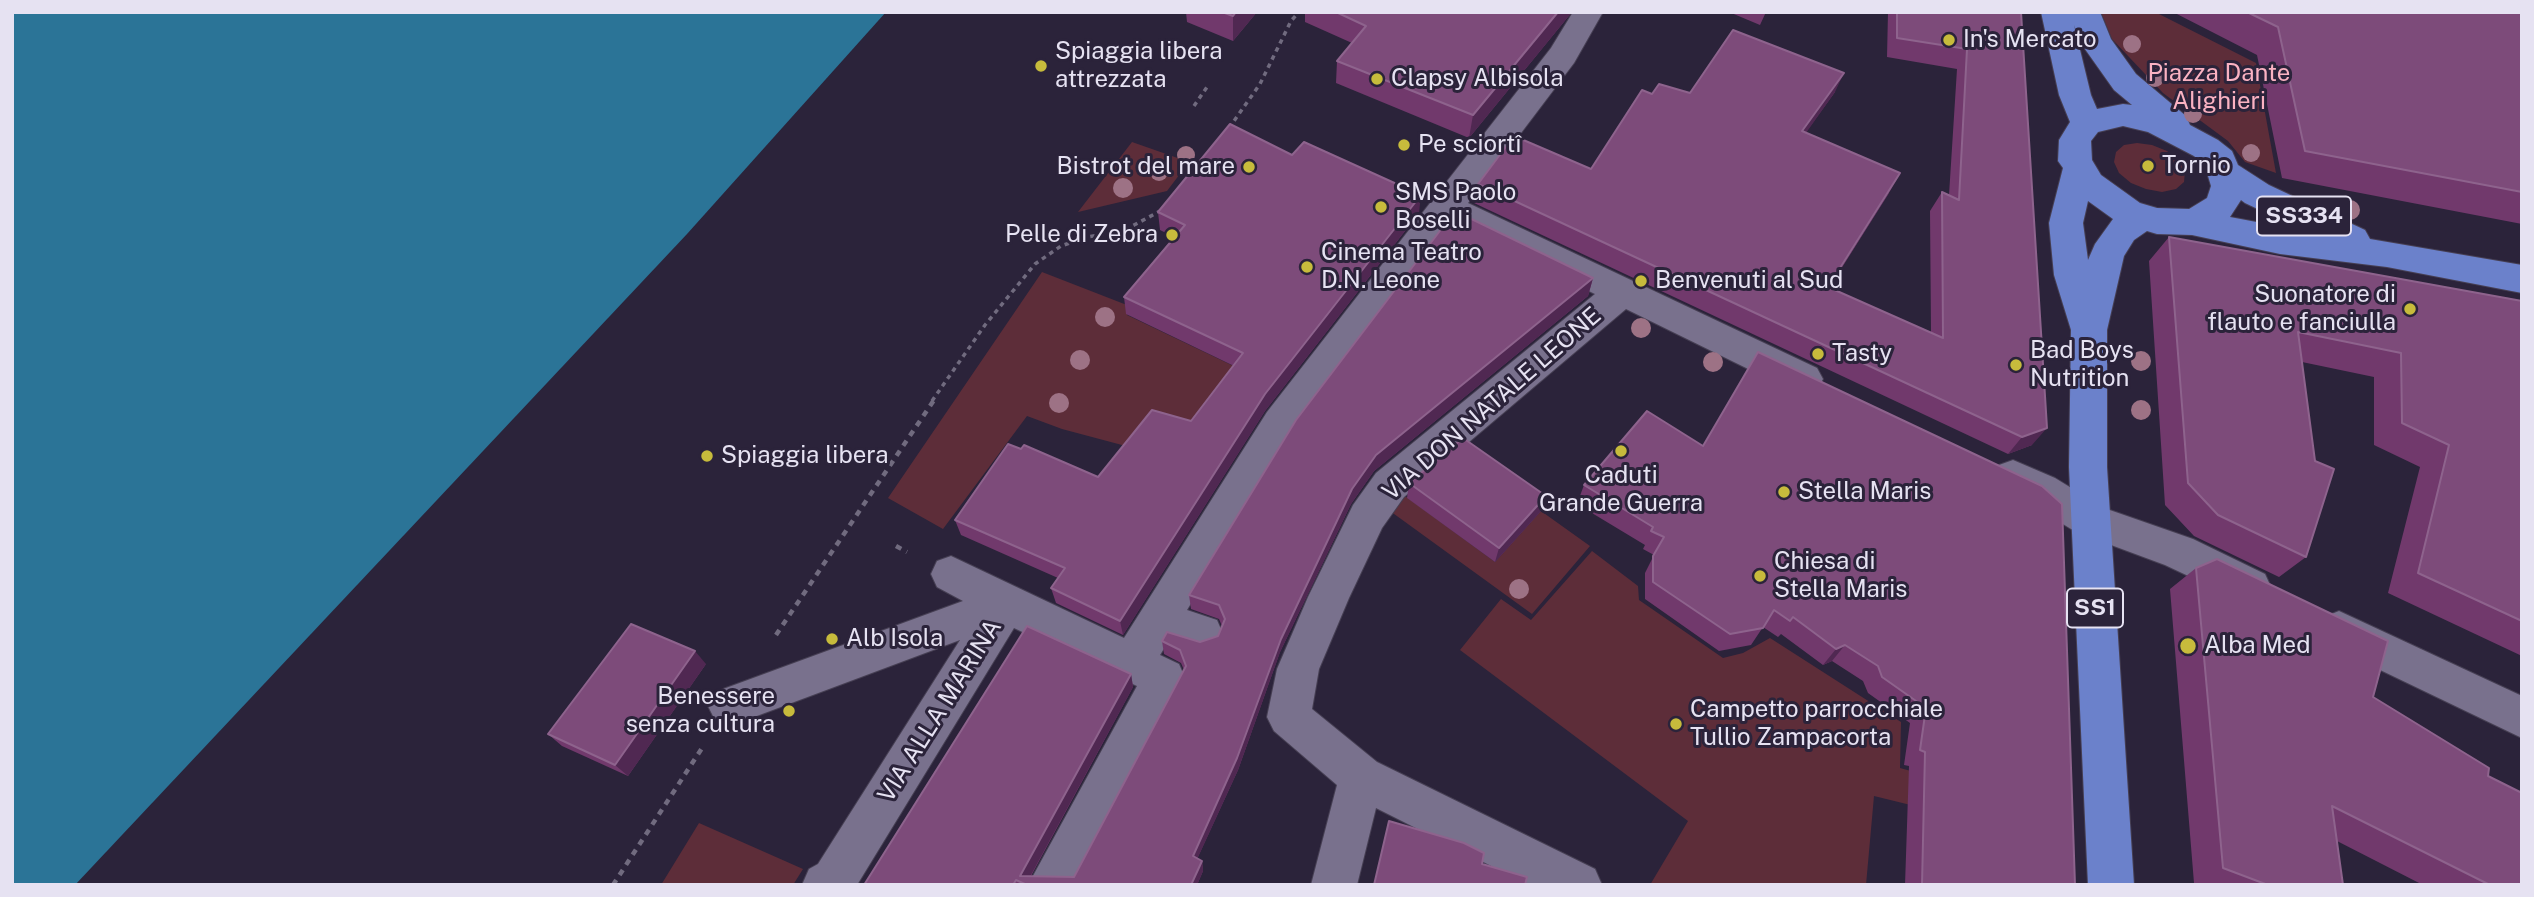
<!DOCTYPE html>
<html>
<head>
<meta charset="utf-8">
<style>
  body { margin:0 }
  #map { position:relative; width:2534px; height:897px; overflow:hidden; background:#2b233a; font-family:"Public Sans",sans-serif }
  canvas { display:block }
  .frame { position:absolute; inset:0; border:14px solid #e6e2f2; pointer-events:none }
</style>
</head>
<body>
<div id="map">
<canvas width="2534" height="897"></canvas>
<div class="frame"></div>
</div>
<script>
const ctx = document.querySelector('canvas').getContext('2d');
ctx.lineJoin = 'round';
function paint(path, color) { ctx.fillStyle = color; ctx.fill(path, 'evenodd'); }
const shape = rows => new Path2D(rows.map(r => 'M' + r).join(''));
function strokePath(path, color, width, dash) { ctx.strokeStyle = color; ctx.lineWidth = width; ctx.lineCap = dash ? 'butt' : 'round'; ctx.setLineDash(dash || []); ctx.stroke(path); }
function label(font, color, halo, rows, align = 'center') {
  ctx.font = font + ' "Public Sans",sans-serif'; ctx.lineWidth = 6; ctx.setLineDash([]); ctx.textBaseline = 'middle'; ctx.strokeStyle = halo; ctx.fillStyle = color; for (const [text, x, y, turn = 0] of rows) {
    ctx.save(); ctx.translate(x, y); ctx.rotate((+turn || 0) * Math.PI / 180); ctx.textAlign = isNaN(turn) ? turn : align; if (halo) ctx.strokeText(text, 0, 0); ctx.fillText(text, 0, 0); ctx.restore();
  }
}
paint(shape([
  [2101,12,2155,12,2256,63,2276,173,2245,162,2228,141,2163,93,2112,39],
  [1132,142,1189,162,1167,191,1078,212],
  [2137,143,2152,145,2167,151,2179,161,2185,171,2184,182,2176,189,2162,192,2146,189,2131,183,2119,173,2114,162,2116,152,2124,145],
  [1042,272,1132,307,1127,315,1244,371,1192,438,1137,449,1062,429,1027,416,943,529,888,498],
  [1405,496,1495,562,1541,511,1590,546,1532,614,1390,511],
  [1592,551,1638,586,1639,600,1723,658,1743,653,1770,638,1901,722,1900,768,2048,809,2049,839,1874,796,1866,885,1650,885,1688,821,1460,650,1501,599,1531,620],
  [699,823,803,869,793,885,661,885]
]), '#5d2d39');
paint(shape([
  [12,12,886,12,687,234,75,885,12,885]
]), '#2b7497');
const street = shape([
  [1573,12,1603,12,1574,63,1468,203,1817,368,1823,379,1817,390,1804,394,1791,390,1626,309,1404,497,1382,528,1349,598,1319,669,1312,709,1377,762,1595,869,1602,885,1529,885,1376,808,1357,885,1311,885,1337,785,1274,731,1267,717,1277,669,1308,597,1353,505,1376,473,1595,294,1452,225,1293,434,1187,610,1217,620,1223,634,1217,648,1202,653,1168,642,1160,655,1179,664,1185,678,1076,885,1028,885,1137,686,1014,628,857,885,802,885,809,869,818,864,960,640,730,726,715,720,708,706,715,692,963,601,937,587,931,574,937,561,951,556,1124,638,1267,412,1551,48,1573,12],
  [2013,460,2055,478,2104,508,2193,539,2265,574,2271,587,2265,600,2250,605,2165,565,2076,532,2027,502,1999,489,1993,477,1999,465,2013,460],
  [2339,611,2522,696,2522,738,2324,643,2318,630,2324,617,2339,611]
]);
const primary = shape([
  [2041,12,2100,12,2111,39,2136,74,2186,116,2190,125,2218,140,2232,151,2238,165,2269,185,2365,230,2370,239,2522,265,2522,293,2387,267,2280,254,2192,235,2157,234,2147,231,2134,240,2124,256,2107,330,2107,467,2134,885,2088,885,2069,467,2071,330,2054,275,2049,223,2063,168,2058,161,2059,140,2070,122,2059,95,2041,12],
  [2074,25,2080,42,2114,90,2132,105,2123,104,2097,109,2091,95,2074,25],
  [2123,126,2148,132,2194,156,2205,166,2211,186,2207,198,2189,209,2157,208,2140,203,2101,175,2092,160,2091,141,2098,132,2123,126],
  [2241,200,2245,203,2304,231,2230,217,2241,200],
  [2088,201,2113,219,2095,244,2088,260,2083,223,2088,201]
]);
strokePath(street, '#463f53', 2);
strokePath(primary, '#463f53', 2);
strokePath(shape([
  [1194,106,1207,87],
  [1229,128,1260,84,1291,21,1299,12],
  [932,401,985,325,1035,264,1061,246,1087,237,1123,231,1162,210]
]), '#716b7f', 3.5, [4.5, 4.5]);
strokePath(shape([
  [896,546,907,552],
  [776,635,934,400],
  [613,885,704,745]
]), '#716b7f', 4.5, [6, 6]);
paint(street, '#79718d');
paint(primary, '#6b81cb');
ctx.fillStyle = '#9d7285';
for (const [x, y, r] of [
  [2132,44,9],
  [2155,78,9],
  [2193,114,9],
  [2251,153,9],
  [1186,155,9],
  [1159,172,9],
  [1123,188,10],
  [2350,210,10],
  [1105,317,10],
  [1641,328,10],
  [1080,360,10],
  [2141,361,10],
  [1713,362,10],
  [1059,403,10],
  [2141,410,10],
  [1519,589,10]
]) { ctx.beginPath(); ctx.arc(x, y, r, 0, 2 * Math.PI); ctx.fill(); }
paint(shape([
  [1186,12,1257,12,1233,41,1187,22],
  [1305,12,1572,12,1469,138,1336,83,1337,61,1352,43,1305,22],
  [1729,12,1766,12,1760,25],
  [1888,12,2021,12,2032,445,2008,454,1474,203,1478,184,1591,169,1652,94,1835,92,1806,132,1889,193,1829,288,1931,332,1930,211,1942,192,1949,195,1957,69,1887,57],
  [2173,12,2522,12,2522,224,2282,178,2257,55],
  [1292,155,1419,213,1265,411,1123,635,1056,603,1051,588,1058,578,961,535,955,520,1021,449,1098,477,1191,421,1234,366,1126,314,1124,297,1174,237,1160,230,1158,212],
  [2169,237,2522,301,2522,656,2388,593,2420,467,2374,445,2374,377,2302,362,2306,557,2279,577,2194,536,2165,505,2149,261],
  [1593,278,1588,296,1374,471,1351,504,1280,652,1238,770,1197,859,1202,861,1203,871,1197,885,864,885,1131,674,1133,687,1031,876,1074,877,1184,670,1181,663,1164,654,1162,641,1200,642,1218,636,1222,626,1219,619,1191,609,1189,595],
  [1758,352,2075,885,1905,885,1909,766,1904,765,1910,723,1868,693,1863,681,1832,661,1823,665,1781,634,1778,637,1763,627,1751,645,1719,651,1645,599,1645,573,1654,555,1643,549,1645,545,1577,504,1584,485,1703,446],
  [1409,483,1546,496,1541,511,1495,562,1407,498],
  [2196,568,2373,697,2488,776,2522,885,2423,885,2337,841,2343,885,2199,885,2194,883,2170,589],
  [706,664,628,776,562,746,548,734]
]), '#71396c');
paint(shape([
  [1236,12,1257,12,1233,41,1233,16],
  [1558,12,1572,12,1469,138,1473,115],
  [1844,73,1835,92,1794,150,1802,131],
  [1900,173,1889,193,1818,305,1828,287],
  [1421,195,1419,213,1265,411,1123,635,1120,621,1265,394],
  [1593,278,1588,296,1374,471,1351,504,1280,652,1238,770,1194,866,1193,856,1281,639,1352,489,1376,455],
  [2047,428,2032,445,2008,454,2022,437],
  [1546,496,1541,511,1495,562,1499,548],
  [1845,645,1832,661,1823,665,1836,649],
  [695,651,706,664,628,776,615,765],
  [1131,674,1133,687,1026,884,1020,876],
  [1202,861,1203,871,1197,885,1191,885]
]), '#502852');
const building = shape([
  [1222,12,1236,12,1233,16,1222,12],
  [1336,12,1558,12,1473,115,1337,61,1366,26,1336,12],
  [1897,12,2021,12,2047,428,2022,437,1478,184,1514,136,1591,169,1642,90,1652,94,1659,84,1690,93,1733,30,1844,73,1802,131,1900,173,1828,287,1943,338,1942,192,1959,200,1967,49,1897,38,1897,12],
  [2247,12,2522,12,2522,192,2305,151,2278,27,2247,12],
  [1230,124,1292,155,1304,142,1421,195,1265,394,1120,621,1051,588,1065,568,955,520,1008,444,1021,449,1024,445,1098,477,1152,410,1191,421,1243,353,1124,297,1185,225,1158,212,1230,124],
  [1455,211,1593,278,1376,455,1352,489,1281,639,1237,758,1193,856,1202,861,1191,885,1027,885,1016,880,1013,885,864,885,1027,626,1131,674,1020,876,1074,877,1186,666,1180,650,1162,641,1167,632,1200,642,1218,636,1225,619,1219,605,1189,595,1296,420,1455,211],
  [2169,237,2522,301,2522,621,2418,573,2449,445,2402,423,2401,353,2298,332,2315,461,2334,469,2306,557,2218,515,2188,483,2169,237],
  [1758,352,2042,486,2062,504,2075,885,1922,885,1925,752,1920,750,1926,708,1882,677,1878,666,1845,645,1836,649,1793,617,1790,621,1774,610,1763,628,1730,634,1653,582,1653,556,1664,537,1651,531,1653,527,1584,485,1647,411,1703,446,1758,352],
  [1463,438,1546,496,1499,548,1409,483,1463,438],
  [2217,559,2388,641,2373,697,2489,768,2488,776,2522,793,2522,885,2490,885,2332,806,2343,885,2268,885,2223,868,2196,568,2217,559],
  [631,624,695,651,615,765,548,734,631,624],
  [1389,821,1464,843,1484,853,1482,864,1527,877,1525,885,1374,885,1389,821]
]);
paint(building, '#7d4b7a');
strokePath(building, '#8e638d', 2);
for (const [x, y, r, color] of [
  [1949,40,7,"#c7bb3c"],
  [1041,66,7,"#c7bb3c"],
  [1377,79,7,"#c7bb3c"],
  [1404,145,7,"#c7bb3c"],
  [2148,166,7,"#c7bb3c"],
  [1249,167,7,"#c7bb3c"],
  [1381,207,7,"#c7bb3c"],
  [1172,235,7,"#c7bb3c"],
  [1307,267,7,"#c7bb3c"],
  [1641,281,7,"#c7bb3c"],
  [2410,309,7,"#c7bb3c"],
  [1818,354,7,"#c7bb3c"],
  [2016,365,7,"#c7bb3c"],
  [1621,451,7,"#c7bb3c"],
  [707,456,7,"#c7bb3c"],
  [1784,492,7,"#c7bb3c"],
  [1760,576,7,"#c7bb3c"],
  [832,639,7,"#c7bb3c"],
  [2188,646,9,"#c7bb3c"],
  [789,711,7,"#c7bb3c"],
  [1676,724,7,"#c7bb3c"]
]) { const dot = new Path2D(); dot.arc(x, y, r, 0, 2 * Math.PI); ctx.fillStyle = color; ctx.fill(dot); strokePath(dot, '#2b233a', 2.5); }
for (const [x, y, w] of [
  [2304,216,94],
  [2095,608,56]
]) { const box = new Path2D(); box.roundRect(x - w / 2, y - 19.5, w, 39, 5); ctx.fillStyle = '#2b233a'; ctx.fill(box); strokePath(box, '#e6e2f2', 2); }
label('bold 23px', '#e6e2f2', null, [
  ["SS334",2304,216],
  ["SS1",2095,608]
]);
label('24px', '#e6e2f2', '#2b233a', [
  ["In's Mercato",1963,40],
  ["Spiaggia libera",1055,52],
  ["attrezzata",1055,80],
  ["Clapsy Albisola",1391,79],
  ["Pe sciortî",1418,145],
  ["Tornio",2162,166],
  ["Bistrot del mare",1235,167,"right"],
  ["SMS Paolo",1395,193],
  ["Boselli",1395,221],
  ["Pelle di Zebra",1158,235,"right"],
  ["Cinema Teatro",1321,253],
  ["D.N. Leone",1321,281],
  ["Benvenuti al Sud",1655,281],
  ["Suonatore di",2396,295,"right"],
  ["flauto e fanciulla",2396,323,"right"],
  ["Bad Boys",2030,351],
  ["Nutrition",2030,379],
  ["Tasty",1832,354],
  ["Spiaggia libera",721,456],
  ["Caduti",1621,476,"center"],
  ["Grande Guerra",1621,504,"center"],
  ["Stella Maris",1798,492],
  ["Chiesa di",1774,562],
  ["Stella Maris",1774,590],
  ["Alb Isola",846,639],
  ["Alba Med",2204,646],
  ["Benessere",775,697,"right"],
  ["senza cultura",775,725,"right"],
  ["Campetto parrocchiale",1690,710],
  ["Tullio Zampacorta",1690,738]
], 'left');
label('24px', '#fab2c2', '#2b233a', [
  ["Piazza Dante",2219,74],
  ["Alighieri",2219,102]
]);
label('24px', '#e6e2f2', '#2b233a', [
  ["VIA DON NATALE LEONE",1492,404,-41],
  ["VIA ALLA MARINA",940,711,-58]
]);
</script>
</body>
</html>
